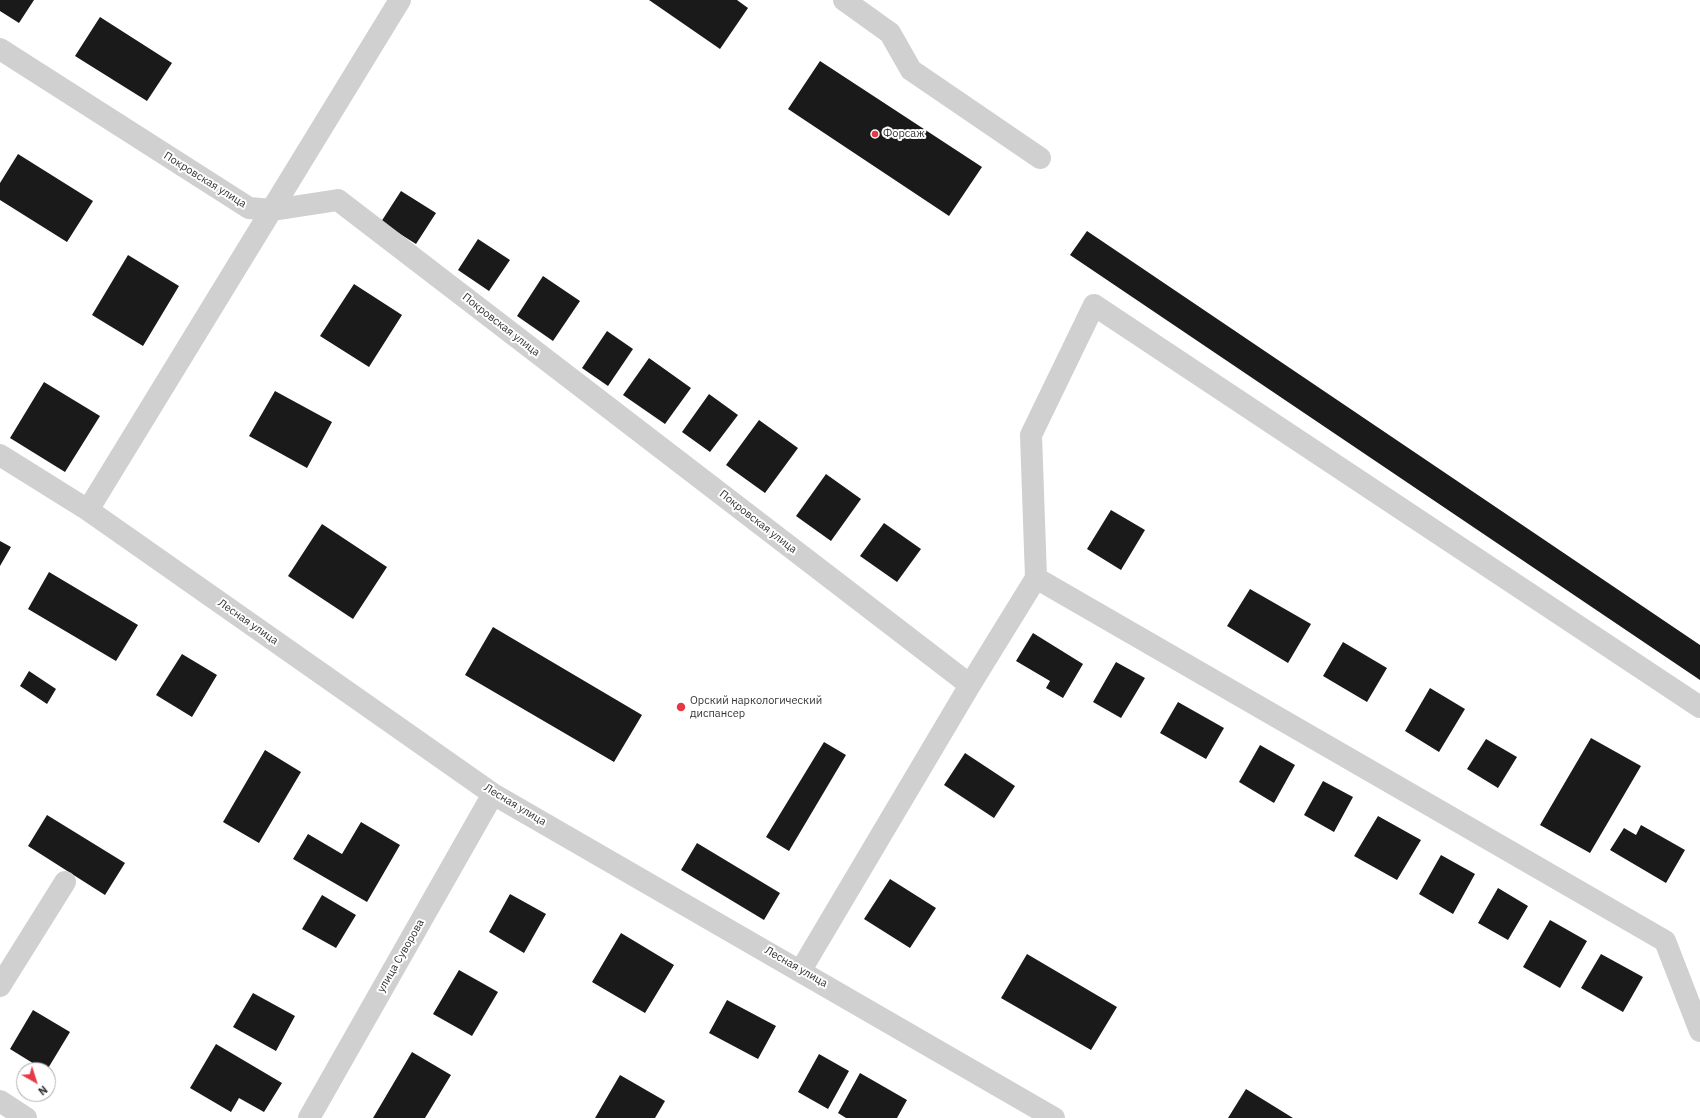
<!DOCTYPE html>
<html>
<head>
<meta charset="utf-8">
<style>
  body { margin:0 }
  #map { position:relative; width:1700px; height:1118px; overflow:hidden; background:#fff; font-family:"IBM Plex Sans",sans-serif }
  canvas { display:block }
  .north { position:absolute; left:16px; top:1062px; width:40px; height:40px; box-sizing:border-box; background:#fff; border:1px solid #adadad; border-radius:50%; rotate:141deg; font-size:11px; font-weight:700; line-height:16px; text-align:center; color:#333 }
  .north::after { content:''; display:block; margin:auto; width:14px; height:18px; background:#e63946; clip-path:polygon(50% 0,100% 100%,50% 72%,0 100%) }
</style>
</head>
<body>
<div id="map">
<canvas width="1700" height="1118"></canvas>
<div class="north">N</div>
</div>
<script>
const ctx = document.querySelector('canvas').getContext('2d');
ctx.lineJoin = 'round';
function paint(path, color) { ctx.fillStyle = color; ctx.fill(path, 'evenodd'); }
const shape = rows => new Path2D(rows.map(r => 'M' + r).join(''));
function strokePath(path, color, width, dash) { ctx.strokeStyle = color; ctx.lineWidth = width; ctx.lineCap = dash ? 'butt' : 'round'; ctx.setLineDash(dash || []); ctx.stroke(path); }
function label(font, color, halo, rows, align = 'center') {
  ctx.font = font + ' "IBM Plex Sans",sans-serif'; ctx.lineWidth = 4; ctx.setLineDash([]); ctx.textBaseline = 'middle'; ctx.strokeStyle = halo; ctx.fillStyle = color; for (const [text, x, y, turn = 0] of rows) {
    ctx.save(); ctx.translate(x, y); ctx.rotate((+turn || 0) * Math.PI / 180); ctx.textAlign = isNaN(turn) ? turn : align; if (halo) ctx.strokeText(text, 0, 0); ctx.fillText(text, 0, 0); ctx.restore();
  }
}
paint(shape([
  [0,0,34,0,19,23,0,11],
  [649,0,737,0,748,8,720,49],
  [100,17,172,63,147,101,75,56],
  [820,61,982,167,949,216,788,109],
  [18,154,93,201,67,242,0,200,0,183],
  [401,191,436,213,416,244,381,222],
  [1087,231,1700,645,1700,680,1070,255],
  [478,239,510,260,489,291,458,270],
  [128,255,179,286,143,346,92,315],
  [543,276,580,301,553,341,517,316],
  [354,284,402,315,369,367,320,336],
  [607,331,633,349,608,386,582,368],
  [649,358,691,388,665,424,623,395],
  [44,382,100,416,65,472,10,438],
  [275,391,332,422,307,468,249,436],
  [709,394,738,415,710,452,682,432],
  [759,420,798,448,765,493,726,465],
  [826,474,861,499,831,541,796,516],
  [1111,510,1145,530,1121,570,1087,549],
  [884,523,921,549,897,582,860,556],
  [322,524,387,567,353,619,288,576],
  [0,541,11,547,0,566],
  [49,572,138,625,116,661,28,609],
  [1250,589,1311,624,1288,663,1227,626],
  [493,627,642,715,614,762,465,675],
  [1033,633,1083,664,1063,698,1046,688,1050,681,1016,661],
  [1343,642,1387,668,1367,702,1323,676],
  [182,654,217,675,192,717,156,695],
  [1116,662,1145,678,1121,718,1093,702],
  [29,671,56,689,47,704,20,686],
  [1430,688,1465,709,1439,752,1405,731],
  [1178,702,1224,728,1206,759,1160,733],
  [1591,738,1641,766,1590,853,1540,825],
  [1486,739,1517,757,1498,788,1467,769],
  [824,742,846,755,789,851,766,837],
  [1260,745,1295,765,1274,803,1239,782],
  [265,750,301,772,259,843,223,822],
  [965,753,1015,786,994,818,944,785],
  [1323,781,1353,797,1334,832,1304,815],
  [47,815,125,863,105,895,28,846],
  [1378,816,1421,840,1397,880,1354,856],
  [361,822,400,845,367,902,293,859,308,834,342,854],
  [1641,825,1685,850,1666,883,1610,850,1624,828,1636,835],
  [697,843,780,893,764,920,681,870],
  [1441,855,1475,874,1453,914,1419,894],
  [890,879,936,908,910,948,864,919],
  [1498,888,1528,906,1508,940,1478,923],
  [510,894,546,914,524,953,489,932],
  [322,895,356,915,336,948,302,929],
  [1550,920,1587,941,1560,988,1523,967],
  [621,933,674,965,645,1013,592,982],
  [1027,954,1117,1007,1091,1050,1001,998],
  [1601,954,1643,977,1623,1012,1581,988],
  [459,970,498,992,472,1036,433,1014],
  [253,993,295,1016,276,1051,233,1027],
  [727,1000,776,1026,758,1059,709,1033],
  [33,1010,70,1032,47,1070,44,1070,10,1049],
  [216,1044,282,1083,264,1112,239,1098,231,1112,190,1088],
  [412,1052,451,1075,425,1118,373,1118],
  [819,1054,849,1071,828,1109,798,1092],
  [860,1073,907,1100,897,1118,846,1118,838,1113],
  [620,1075,665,1101,655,1118,595,1118],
  [1246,1089,1293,1118,1228,1118]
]), '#1a1a1a');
strokePath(shape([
  [844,0,890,33,911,70,1040,158],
  [0,49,249,208,273,210,338,200,970,685],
  [0,455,88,510,493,794,1054,1118],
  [88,510,400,0],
  [1036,578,1665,941,1700,1031],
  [801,970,970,685,1036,578,1031,435,1094,305,1700,707],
  [0,986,65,882],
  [0,1101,26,1118],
  [309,1118,493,794]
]), '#d0d0d0', 22);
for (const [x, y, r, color] of [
  [875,134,4,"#e63946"],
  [681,707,5,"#e63946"]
]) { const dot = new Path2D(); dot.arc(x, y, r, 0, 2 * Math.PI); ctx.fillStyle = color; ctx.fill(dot); strokePath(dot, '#fff', 1.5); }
label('11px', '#333', '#fff', [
  ["Форсаж",883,134],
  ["Орский наркологический",690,701],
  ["диспансер",690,714]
], 'left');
label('11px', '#333', '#fff', [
  ["Покровская улица",205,180,32],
  ["Покровская улица",501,325,38],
  ["Покровская улица",758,522,38],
  ["Лесная улица",248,622,35],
  ["Лесная улица",515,805,31],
  ["улица Суворова",401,956,-60],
  ["Лесная улица",796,967,30]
]);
</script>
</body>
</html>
